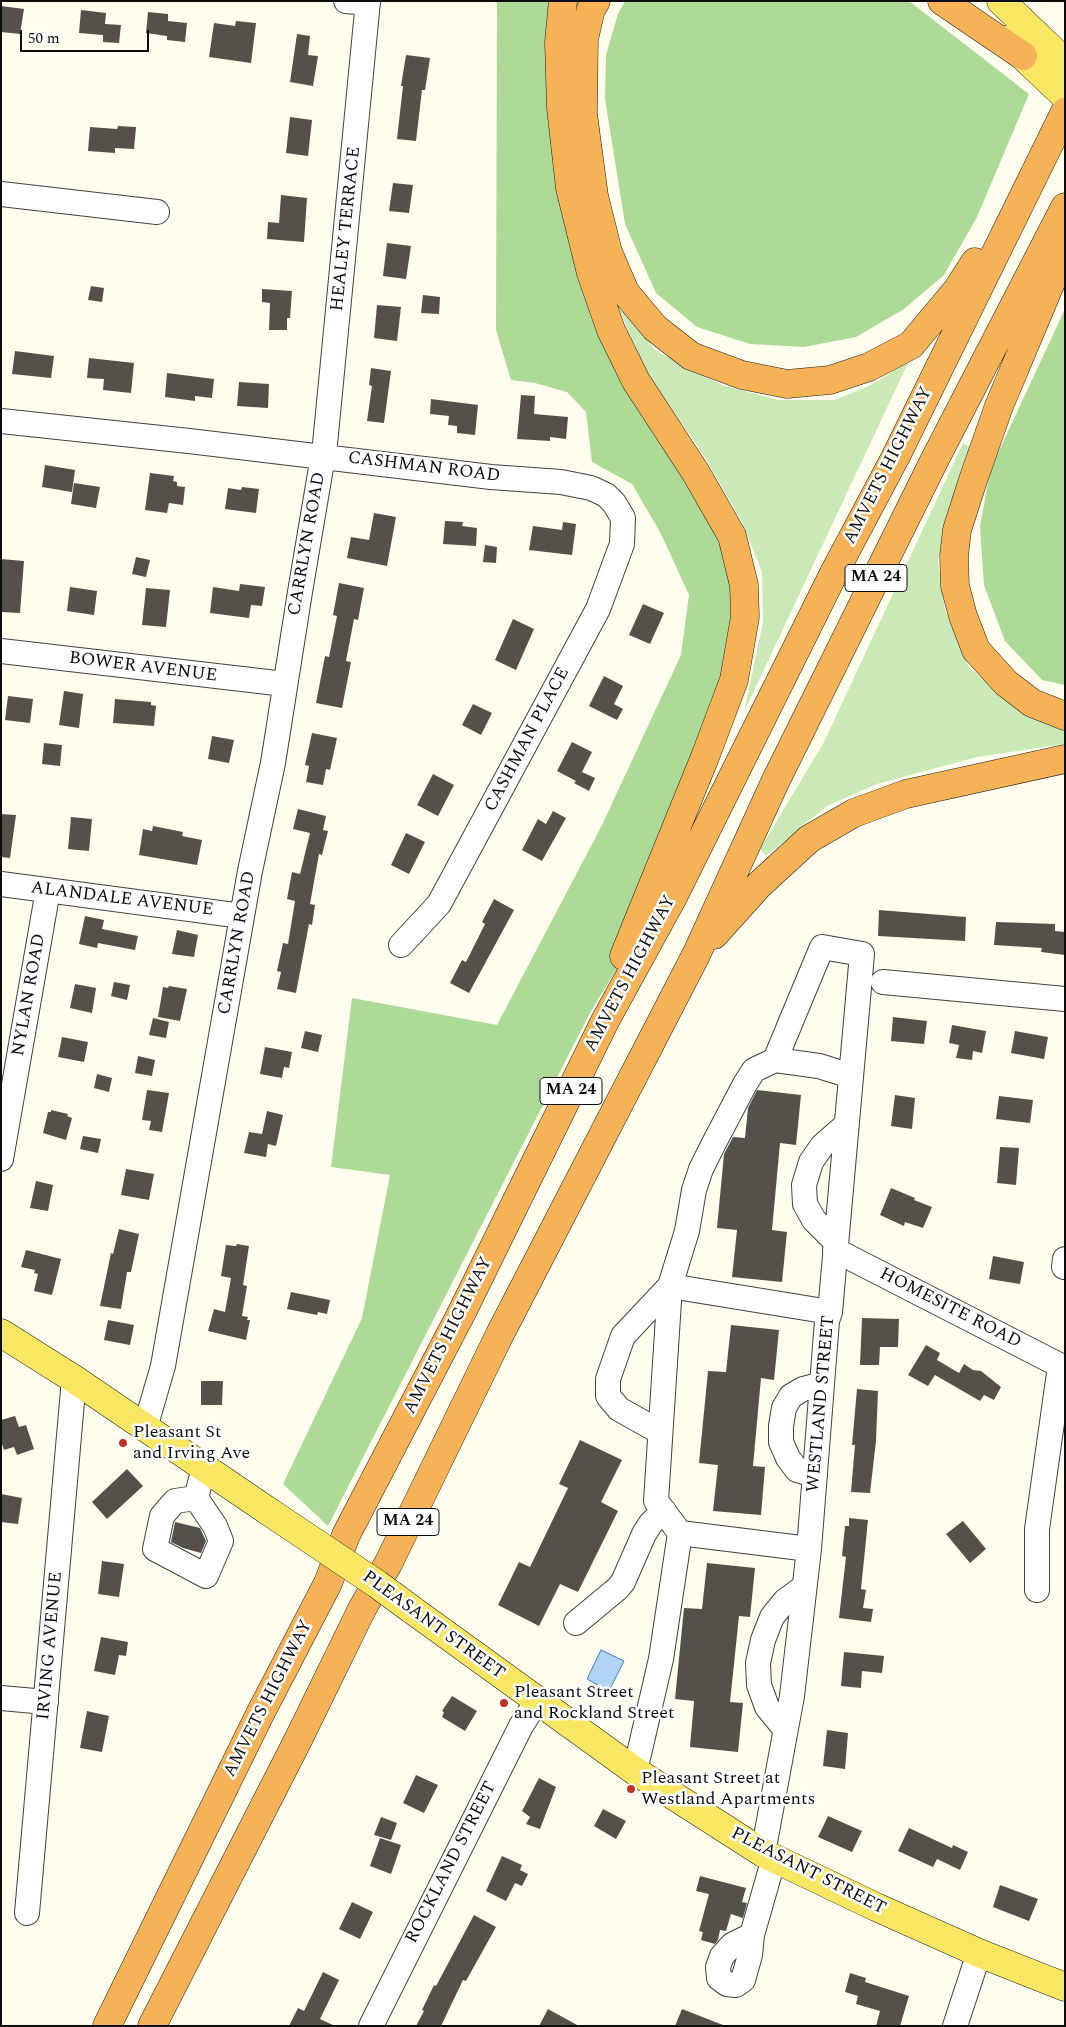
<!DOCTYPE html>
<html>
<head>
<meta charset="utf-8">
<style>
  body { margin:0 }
  #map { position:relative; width:1066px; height:2027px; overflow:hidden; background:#fffeee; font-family:Spectral,serif }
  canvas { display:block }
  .frame { position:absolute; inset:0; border:2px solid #0d0d0d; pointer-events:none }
  .scale { position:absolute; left:20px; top:30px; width:129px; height:22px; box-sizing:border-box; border:2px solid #0d0d0d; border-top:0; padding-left:6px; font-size:15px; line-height:18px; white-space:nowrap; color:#0d0d0d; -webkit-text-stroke:4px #fff; paint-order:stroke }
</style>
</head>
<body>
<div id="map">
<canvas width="1066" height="2027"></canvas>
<div class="frame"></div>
<div class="scale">50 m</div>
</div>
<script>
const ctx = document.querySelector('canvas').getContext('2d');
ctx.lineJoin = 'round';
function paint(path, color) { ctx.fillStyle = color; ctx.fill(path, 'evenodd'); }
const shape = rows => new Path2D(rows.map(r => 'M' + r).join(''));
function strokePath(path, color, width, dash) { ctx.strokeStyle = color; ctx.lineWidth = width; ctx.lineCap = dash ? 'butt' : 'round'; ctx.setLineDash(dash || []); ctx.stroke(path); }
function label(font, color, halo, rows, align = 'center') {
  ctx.font = font + ' Spectral,serif'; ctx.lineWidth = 5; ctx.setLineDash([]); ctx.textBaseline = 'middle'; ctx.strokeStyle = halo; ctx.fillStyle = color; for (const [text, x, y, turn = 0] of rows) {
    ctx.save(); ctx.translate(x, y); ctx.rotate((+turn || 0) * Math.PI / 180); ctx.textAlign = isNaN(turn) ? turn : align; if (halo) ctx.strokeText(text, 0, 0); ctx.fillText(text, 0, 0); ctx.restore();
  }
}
paint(shape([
  [614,298,655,350,722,385,778,400,835,400,871,385,909,361,744,712,763,622,762,572,742,522,701,451,649,377],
  [963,443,971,447,948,512,938,561,945,610,969,667,1015,708,1065,725,1065,744,977,757,877,784,827,806,766,856,760,849,824,742]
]), '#cbe9b7');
paint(shape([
  [497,1,563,1,591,273,696,473,745,617,622,960,591,1011,328,1526,283,1484,362,1318,390,1175,331,1167,352,998,497,1025,602,825,681,655,689,595,661,534,632,484,592,462,586,412,567,392,535,383,511,380,496,330],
  [625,1,909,1,1029,94,977,217,944,275,904,309,856,337,804,347,750,344,697,327,656,293,625,224,605,99,606,55,618,14],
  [1065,309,1065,685,1042,680,1005,641,984,585,980,527,990,470]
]), '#adda97');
const water = shape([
  [601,1650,624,1661,609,1691,587,1679,601,1650]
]);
paint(water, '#b2d5f6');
strokePath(water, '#3980ce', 1);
paint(shape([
  [1,6,24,9,20,34,1,32],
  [81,10,106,13,105,24,121,25,119,43,103,42,103,35,79,33],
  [148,12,168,14,168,21,187,23,185,42,167,40,167,36,146,33],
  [236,21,256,23,251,63,209,57,214,23,235,26],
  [297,34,310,36,308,55,318,56,313,86,290,82],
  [406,55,430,58,425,90,422,90,416,141,397,139,403,86,401,86],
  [290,117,312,120,308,156,286,153],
  [118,126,136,127,134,149,115,148,115,153,88,151,90,127,117,129],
  [393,183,413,185,409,213,389,211],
  [281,195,307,198,304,242,267,239,268,222,279,223],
  [387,243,411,246,406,279,383,276],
  [91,286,104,288,102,302,88,300],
  [262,289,292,291,290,318,287,318,287,330,269,330,270,303,262,302],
  [423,295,440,297,439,314,421,313],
  [377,305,401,307,397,341,374,338],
  [15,351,54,356,51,378,12,374],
  [89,358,134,363,131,393,103,390,104,379,87,378],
  [371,368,391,371,384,423,367,421,372,386,369,385],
  [167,373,214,379,212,398,195,396,195,401,165,397],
  [239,382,269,384,268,408,237,406],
  [521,395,535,396,534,414,568,417,566,439,550,437,550,441,517,439],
  [431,399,478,405,475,435,457,433,457,426,448,425,449,416,430,414],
  [45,465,75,470,72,492,42,487],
  [150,473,174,476,173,481,177,482,177,486,185,487,183,505,169,503,167,513,145,510],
  [74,483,100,487,96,508,71,504],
  [242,487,259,489,256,513,225,509,228,488,241,490],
  [374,513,396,517,387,566,347,558,351,537,369,540],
  [445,521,463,522,462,526,477,528,476,546,443,544],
  [563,522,576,524,572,555,529,550,533,526,562,530],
  [485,545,497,547,496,563,483,562],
  [136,557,150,560,146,577,132,574],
  [1,559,24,561,20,613,1,612],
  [339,583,364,588,358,620,354,619,346,661,351,662,342,708,316,703,325,656,329,657,337,616,333,615],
  [240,584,265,587,262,606,251,605,249,618,210,613,213,587,239,591],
  [70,587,97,591,94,615,67,611],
  [146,588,170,590,166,627,142,625],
  [643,604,664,613,650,644,629,635],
  [513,619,534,629,516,670,495,660],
  [604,676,623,686,614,704,623,709,617,720,589,706],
  [64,691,83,694,79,728,59,725],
  [8,696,33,699,30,723,5,720],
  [115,699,151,702,151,705,156,706,154,726,113,723],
  [473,704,492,713,481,735,462,725],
  [312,733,337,738,330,770,326,769,323,785,306,782,309,766,305,765],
  [212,736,234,740,229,763,208,759],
  [572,742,592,752,582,772,595,778,589,791,574,783,576,781,557,771],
  [44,743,62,745,60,766,42,764],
  [433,774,454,785,438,816,417,805],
  [298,809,326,816,323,830,328,831,322,855,319,854,310,904,315,905,312,925,309,924,296,993,277,989,281,972,277,971,283,943,288,944,295,901,287,899,292,872,300,874,310,833,293,829],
  [553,811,566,818,542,861,522,850,538,819,546,824],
  [1,814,16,815,10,858,1,857],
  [71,817,92,819,89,851,68,849],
  [153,826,183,832,182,836,202,840,197,865,139,855,143,829,152,831],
  [406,833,425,842,409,874,391,865],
  [494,899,514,910,469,993,450,983,462,960,466,962,485,924,482,922],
  [879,910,966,917,965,941,878,936],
  [85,916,104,920,102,929,138,936,135,950,98,943,97,948,79,944],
  [996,922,1055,924,1055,931,1065,932,1065,955,1041,952,1042,948,994,945],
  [177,930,198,935,194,957,172,954],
  [114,982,130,985,127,1000,111,996],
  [75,984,96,988,92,1013,70,1008],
  [169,986,187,989,180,1021,158,1017,163,987,168,988],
  [893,1017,927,1021,924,1044,891,1041],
  [153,1018,169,1022,166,1038,149,1035],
  [952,1025,986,1031,982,1053,973,1051,972,1060,956,1058,959,1045,949,1043],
  [305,1031,322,1035,318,1052,301,1048],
  [1015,1031,1048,1037,1044,1059,1011,1053],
  [62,1037,88,1042,84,1062,58,1057],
  [265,1047,292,1052,289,1068,284,1067,282,1078,260,1074],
  [138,1056,155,1060,152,1076,135,1073],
  [97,1074,112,1078,109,1092,94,1088],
  [147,1090,169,1093,162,1132,149,1130,151,1121,142,1120],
  [757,1090,801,1095,796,1145,780,1143,772,1230,787,1232,782,1282,732,1277,737,1230,717,1228,724,1154,733,1137,745,1138,748,1108],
  [895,1095,915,1098,912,1129,891,1126],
  [999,1096,1033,1100,1030,1123,996,1119],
  [51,1110,68,1114,67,1116,72,1118,66,1140,43,1133,48,1112,51,1112],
  [267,1111,283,1115,276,1146,268,1144,266,1157,244,1153,249,1132,262,1134],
  [83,1136,101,1139,98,1153,80,1149],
  [1000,1147,1019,1148,1016,1185,997,1183],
  [126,1169,154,1174,149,1200,121,1195],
  [36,1181,53,1185,48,1211,30,1208],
  [891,1188,915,1198,914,1200,932,1207,923,1228,905,1222,904,1226,880,1215],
  [119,1229,139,1234,131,1272,127,1272,121,1309,100,1306,111,1253,113,1254],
  [237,1244,249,1246,243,1285,247,1286,242,1316,248,1317,247,1320,250,1320,246,1340,208,1331,214,1309,225,1312,231,1278,221,1276,226,1245,236,1246],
  [26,1250,61,1259,52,1295,34,1291,38,1274,34,1273,35,1270,21,1267],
  [993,1256,1024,1262,1020,1284,989,1279],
  [291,1292,330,1300,327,1314,318,1312,317,1315,287,1309],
  [862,1318,899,1319,898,1347,880,1347,879,1365,860,1365],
  [108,1320,134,1325,130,1345,104,1340],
  [731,1325,779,1330,774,1380,761,1378,753,1466,765,1467,761,1515,713,1511,718,1465,699,1463,708,1371,726,1372],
  [926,1345,940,1353,937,1360,959,1373,964,1364,973,1370,981,1371,1001,1387,994,1400,984,1395,980,1401,935,1375,928,1386,908,1375],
  [201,1381,223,1381,222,1405,201,1405],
  [857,1389,878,1391,876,1441,870,1493,851,1492,855,1445,852,1445],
  [15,1416,19,1427,26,1425,34,1449,17,1455,14,1447,4,1450,1,1441,1,1420],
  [580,1440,622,1460,601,1502,618,1511,578,1592,560,1584,539,1626,498,1605,519,1562,530,1567,568,1488,559,1484],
  [127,1469,143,1486,107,1519,92,1502],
  [1,1494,22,1498,18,1524,1,1522],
  [849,1518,868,1520,861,1589,866,1590,863,1608,873,1609,871,1622,839,1618,846,1557,842,1556,845,1526,849,1526],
  [963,1521,986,1549,970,1563,946,1534],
  [175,1522,200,1528,206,1541,201,1553,183,1548,171,1542],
  [102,1561,124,1564,119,1597,98,1594],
  [707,1563,755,1568,750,1617,739,1616,730,1702,743,1703,738,1752,690,1747,694,1701,675,1699,684,1608,702,1609],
  [101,1637,128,1642,126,1656,119,1655,115,1675,94,1671],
  [844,1652,884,1656,882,1673,862,1671,861,1688,841,1686],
  [452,1696,477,1711,465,1731,442,1717,444,1712,442,1711],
  [87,1711,109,1716,102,1752,80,1748],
  [827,1730,848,1733,845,1769,823,1766],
  [416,1775,438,1785,424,1813,403,1803],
  [539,1778,556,1787,540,1829,526,1824,530,1817,522,1811],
  [603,1809,626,1821,616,1839,594,1826],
  [828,1816,862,1831,852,1852,818,1837],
  [381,1817,397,1823,391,1840,374,1835],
  [909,1828,952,1848,953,1845,968,1852,960,1870,937,1859,933,1867,898,1851],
  [380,1838,401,1845,391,1874,370,1866],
  [502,1856,522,1865,520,1870,528,1874,522,1886,515,1883,506,1901,486,1891],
  [700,1876,746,1888,742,1902,747,1903,743,1918,731,1914,726,1931,720,1930,718,1940,715,1944,701,1940,703,1932,699,1931,709,1894,696,1891],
  [1000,1885,1038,1899,1029,1921,993,1907],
  [352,1902,373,1912,360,1939,339,1929],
  [474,1915,496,1927,466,1981,463,1980,441,2026,416,2026,424,2011,422,2010,434,1985,436,1986],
  [323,1972,339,1980,320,2019,335,2026,289,2026,298,2008,304,2011],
  [850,1973,866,1978,865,1982,909,1996,900,2026,876,2026,880,2011,856,2004,858,1996,845,1992],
  [548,2009,579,2026,539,2026],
  [682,2009,723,2025,722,2026,675,2026]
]), '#56504a');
const minor = shape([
  [346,1,368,3],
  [1,194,157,212],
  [1,421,189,441,491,477,561,482,591,488,606,495,614,503,623,518,622,544,598,609,439,904,401,945],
  [1,651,285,684],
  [1,884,242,916],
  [883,982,1065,999],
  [1,1159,48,890],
  [835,1241,814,1220,805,1204,804,1185,811,1162,822,1146,846,1125],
  [835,1250,1065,1368],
  [1064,1267,1065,1259],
  [145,1428,163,1366,250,871,273,763,300,592,325,444,368,1],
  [660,1432,619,1409,608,1396,608,1379,623,1336,670,1286,830,1312],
  [815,1475,797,1470,788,1458,781,1442,781,1426,784,1408,791,1396,803,1389,822,1384],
  [196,1498,175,1501,162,1516,155,1549,206,1576,221,1541,215,1526,196,1498,204,1468],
  [680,1533,809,1549],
  [1037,1590,1037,1529,1060,1366],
  [576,1623,617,1589,623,1582,644,1534,651,1523,664,1511],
  [1,1698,46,1702],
  [785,1729,767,1707,759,1685,758,1663,763,1640,772,1617,785,1601,804,1587],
  [635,1771,661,1659,680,1533,656,1501,670,1286,687,1231,694,1190,701,1169,714,1143,745,1084,754,1070,775,1060,819,1066,851,1076],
  [763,1853,792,1696,809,1549,827,1321,830,1312,862,954,822,947,775,1060],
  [27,1913,74,1379],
  [752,1935,732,1945,722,1956,718,1967,719,1978,727,1984,736,1985,743,1980,750,1955,752,1935,774,1858],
  [371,2026,521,1726,537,1701],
  [955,2026,979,1953]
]);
const major = shape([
  [1001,1,1065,62],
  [1006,40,1065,96],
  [1,1333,74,1379,268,1511],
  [411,1609,635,1771,763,1853,876,1907,979,1953,1065,1987]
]);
const highway = shape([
  [563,1,559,42,561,108,570,188,591,273,611,330,636,381,696,473,732,536,744,585,745,617,734,680,705,757,624,956],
  [596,1,591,9,584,39,583,114,594,196,608,252,625,292,655,328,691,356,742,375,787,384,830,380,869,367,911,345,957,290,975,262],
  [942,1,1023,56],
  [1065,242,1054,275,999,406,973,480,957,530,954,556,955,586,963,616,976,650,1006,683,1032,703,1065,716],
  [714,935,759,885,809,839,854,813,906,794,1065,759],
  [107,2026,260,1714,328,1583,346,1535,463,1310,605,1021,673,897,835,571,896,456,1065,112],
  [152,2026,298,1740,362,1609,388,1564,500,1334,696,955,776,780,934,461,1065,207]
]);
strokePath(minor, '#404040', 26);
strokePath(major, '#1e1e1e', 29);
strokePath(highway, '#1e1e1e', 29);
strokePath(minor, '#fff', 24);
strokePath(major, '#f9e764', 28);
strokePath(highway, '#f5b256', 28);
const majorBridge = shape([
  [268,1511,377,1584,411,1609]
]);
strokePath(majorBridge, '#1e1e1e', 29, []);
strokePath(majorBridge, '#f9e764', 28);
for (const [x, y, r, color] of [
  [123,1443,5,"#be3125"],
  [504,1703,5,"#be3125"],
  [631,1789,5,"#be3125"]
]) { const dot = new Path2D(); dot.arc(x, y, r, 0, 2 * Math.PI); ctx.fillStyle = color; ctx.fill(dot); strokePath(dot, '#fff', 2); }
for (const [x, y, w] of [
  [876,578,62],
  [571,1091,62],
  [408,1522,62]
]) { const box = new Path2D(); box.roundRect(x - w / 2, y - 13.5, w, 27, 4); ctx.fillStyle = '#fff'; ctx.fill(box); strokePath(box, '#0d0d0d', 1); }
label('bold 16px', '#0d0d0d', null, [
  ["MA 24",876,578],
  ["MA 24",571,1091],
  ["MA 24",408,1522]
]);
label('18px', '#0d0d0d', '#fff', [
  ["HEALEY TERRACE",347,229,-84],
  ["AMVETS HIGHWAY",889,466,-63],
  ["CASHMAN ROAD",424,468,7],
  ["CARRLYN ROAD",308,544,-80],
  ["BOWER AVENUE",143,668,7],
  ["CASHMAN PLACE",528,740,-62],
  ["ALANDALE AVENUE",122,900,7],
  ["CARRLYN ROAD",238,943,-80],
  ["AMVETS HIGHWAY",631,974,-62],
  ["NYLAN ROAD",30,995,-80],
  ["HOMESITE ROAD",950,1309,27],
  ["AMVETS HIGHWAY",449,1336,-63],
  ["WESTLAND STREET",822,1404,-85],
  ["PLEASANT STREET",433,1626,36],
  ["IRVING AVENUE",51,1646,-85],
  ["AMVETS HIGHWAY",269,1699,-63],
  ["ROCKLAND STREET",452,1863,-63],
  ["PLEASANT STREET",808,1872,27]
]);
label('18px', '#0d0d0d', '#fff', [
  ["Pleasant St",133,1433],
  ["and Irving Ave",133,1454],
  ["Pleasant Street",514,1693],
  ["and Rockland Street",514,1714],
  ["Pleasant Street at",641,1779],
  ["Westland Apartments",641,1800]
], 'left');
</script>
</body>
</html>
